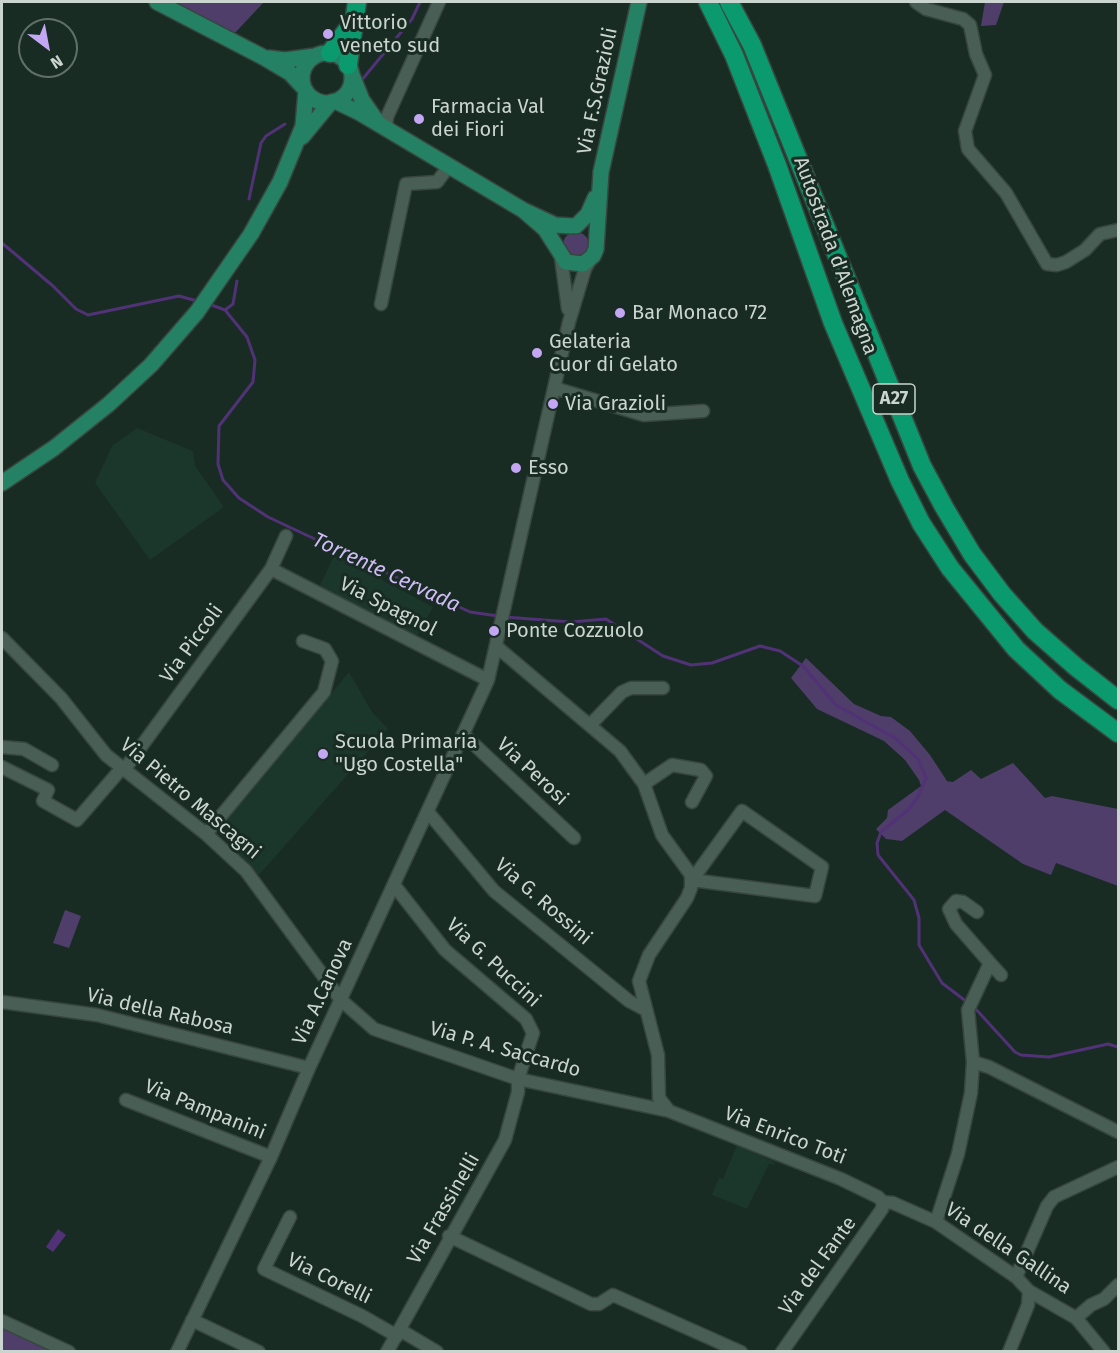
<!DOCTYPE html>
<html>
<head>
<meta charset="utf-8">
<style>
  body { margin:0 }
  #map { position:relative; width:1120px; height:1353px; overflow:hidden; background:#192c23; font-family:"Fira Sans",sans-serif }
  canvas { display:block }
  .frame { position:absolute; inset:0; border:3px solid #cad5cf; pointer-events:none }
  .north { position:absolute; left:18px; top:18px; width:60px; height:60px; box-sizing:border-box; background:#192c23; border:2px solid #607068; border-radius:50%; rotate:148deg; font-size:16px; font-weight:700; line-height:24px; text-align:center; color:#cad5cf }
  .north::after { content:''; display:block; margin:auto; width:21px; height:27px; background:#c3a7f2; clip-path:polygon(50% 0,100% 100%,50% 72%,0 100%) }
</style>
</head>
<body>
<div id="map">
<canvas width="1120" height="1353"></canvas>
<div class="frame"></div>
<div class="north">N</div>
</div>
<script>
const ctx = document.querySelector('canvas').getContext('2d');
ctx.lineJoin = 'round';
function paint(path, color) { ctx.fillStyle = color; ctx.fill(path, 'evenodd'); }
const shape = rows => new Path2D(rows.map(r => 'M' + r).join(''));
function strokePath(path, color, width, dash) { ctx.strokeStyle = color; ctx.lineWidth = width; ctx.lineCap = dash ? 'butt' : 'round'; ctx.setLineDash(dash || []); ctx.stroke(path); }
function label(font, color, halo, rows, align = 'center') {
  ctx.font = font + ' "Fira Sans",sans-serif'; ctx.lineWidth = 6; ctx.setLineDash([]); ctx.textBaseline = 'middle'; ctx.strokeStyle = halo; ctx.fillStyle = color; for (const [text, x, y, turn = 0] of rows) {
    ctx.save(); ctx.translate(x, y); ctx.rotate((+turn || 0) * Math.PI / 180); ctx.textAlign = isNaN(turn) ? turn : align; if (halo) ctx.strokeText(text, 0, 0); ctx.fillText(text, 0, 0); ctx.restore();
  }
}
paint(shape([
  [137,428,193,451,195,466,224,507,150,560,95,483,112,446],
  [336,552,384,576,382,580,433,607,416,638,318,589],
  [349,672,372,712,388,729,259,875,217,831],
  [737,1145,775,1162,774,1165,769,1164,747,1209,712,1195,719,1177,723,1179]
]), '#1b362b');
paint(shape([
  [169,2,264,2,234,34],
  [985,2,1004,2,996,25,981,26],
  '563 245a13 13 0 1 1 26 0a13 13 0 1 1-26 0Z',
  [806,658,854,704,881,716,891,717,910,731,930,755,947,781,953,782,971,770,981,779,1013,763,1045,798,1052,796,1118,809,1118,886,1056,863,1051,875,1023,864,945,810,902,841,886,839,876,829,887,818,888,810,921,786,919,780,905,760,884,741,817,709,791,678],
  [65,910,81,916,69,948,53,943],
  [2,1326,61,1351,2,1351]
]), '#4f3d6a');
paint(shape([
  [58,1229,66,1235,53,1252,46,1247]
]), '#513277');
strokePath(shape([
  [361,81,412,19,420,2],
  [249,199,261,143,266,136,285,124],
  [2,243,53,286,76,309,88,315,179,296,197,301],
  [209,304,225,310,247,337,255,360,253,382,219,426,218,464,223,480,239,498,268,517,470,612,498,616],
  [225,310,233,304,237,281],
  [504,617,571,622,606,619,663,656,691,665,712,663,760,646,780,651,803,666,836,705,895,738,918,759,926,778,918,797,908,810,881,832,877,843,878,855,914,900,919,918,919,945,942,983,967,1002],
  [973,1006,1015,1052,1021,1055,1049,1057,1108,1044,1118,1047]
]), '#513277', 3);
const minor = shape([
  [916,2,926,9,963,19,970,25,976,54,985,75,965,131,968,149,1006,193,1047,264,1057,265,1066,262,1085,250,1100,234,1118,230],
  [386,129,387,117,439,2],
  [561,258,568,309],
  [381,304,406,184,437,182,449,166],
  [554,388,644,415,703,411],
  [271,569,488,680],
  [2,638,61,698,106,755,206,834,246,871,341,1000,374,1029,518,1079,669,1111,841,1179,878,1197,883,1202],
  [497,647,620,751,644,784,662,835,691,875,691,888,687,898,649,955,639,981,658,1055,659,1098,669,1111],
  [591,724,622,692,631,688,663,688],
  [464,735,574,838],
  [2,747,24,749,52,765],
  [2,767,48,790,43,801,77,820,122,768],
  [124,770,271,569,286,536],
  [644,784,672,765,701,770,706,776,692,802],
  [742,811,822,867,815,896,692,880,742,811],
  [428,812,494,891,629,1001,644,1009],
  [206,834,324,692,332,661,325,649,303,641],
  [977,912,963,902,956,901,949,909,956,924,990,963],
  [2,1002,97,1015,309,1068],
  [973,1062,989,1067,1118,1132],
  [126,1100,271,1157],
  [883,1202,893,1203,936,1222,1016,1277,1029,1291,1076,1318,1104,1352],
  [290,1217,264,1269,362,1316,397,1336],
  [936,1222,958,1154,971,1093,973,1062,968,1010,990,963,1001,975],
  [449,1236,591,1304,599,1304,613,1295,741,1352],
  [1016,1277,1047,1206,1054,1197,1118,1167],
  [1076,1318,1091,1305,1104,1299,1118,1285],
  [192,1320,259,1352],
  [2,1321,69,1352],
  [400,1330,437,1352],
  [177,1352,271,1157,309,1068,488,680,569,322,585,269,592,257],
  [387,1352,505,1140,518,1092,518,1079,533,1033,526,1019,445,950,394,885],
  [782,1352,882,1209,883,1202],
  [1009,1352,1028,1305,1029,1291]
]);
const major = shape([
  [157,2,263,57,290,73,304,88],
  '302 78a25 25 0 1 1 50 0a25 25 0 1 1-50 0Z',
  [269,58,285,60,315,56],
  [352,75,362,100,376,120],
  [335,101,360,113,523,210,555,225,572,226],
  [302,137,331,102],
  [523,210,545,229,566,262,583,264,593,256,596,249,601,172,639,2],
  [576,226,588,214,595,198],
  [2,483,54,448,109,404,151,365,197,312,251,234,280,182,303,126,306,91]
]);
const highway = shape([
  [708,2,734,55,777,165,833,323,900,481,921,523,950,568,1016,649,1060,690,1118,733],
  [729,2,752,45,922,466,944,507,972,554,1002,594,1035,631,1076,667,1118,700],
  [330,53,353,22],
  [348,65,357,2]
]);
strokePath(minor, '#37463f', 15);
strokePath(major, '#37463f', 18);
strokePath(highway, '#37463f', 21);
strokePath(minor, '#495e54', 12);
strokePath(major, '#248164', 15);
strokePath(highway, '#0b996e', 18);
for (const [x, y, r, color] of [
  [328,34,6,"#c3a7f2"],
  [419,119,6,"#c3a7f2"],
  [620,313,6,"#c3a7f2"],
  [537,353,6,"#c3a7f2"],
  [553,404,6,"#c3a7f2"],
  [516,468,6,"#c3a7f2"],
  [494,631,6,"#c3a7f2"],
  [323,754,6,"#c3a7f2"]
]) { const dot = new Path2D(); dot.arc(x, y, r, 0, 2 * Math.PI); ctx.fillStyle = color; ctx.fill(dot); strokePath(dot, '#192c23', 2); }
for (const [x, y, w] of [
  [894,399,42]
]) { const box = new Path2D(); box.roundRect(x - w / 2, y - 15, w, 30, 4.5); ctx.fillStyle = '#192c23'; ctx.fill(box); strokePath(box, '#cad5cf', 1.5); }
label('bold 18px', '#cad5cf', null, [
  ["A27",894,399]
]);
label('20px', '#cad5cf', '#192c23', [
  ["Vittorio",340,23],
  ["veneto sud",340,46],
  ["Farmacia Val",431,107],
  ["dei Fiori",431,130],
  ["Bar Monaco '72",632,313],
  ["Gelateria",549,342],
  ["Cuor di Gelato",549,365],
  ["Via Grazioli",565,404],
  ["Esso",528,468],
  ["Ponte Cozzuolo",506,631],
  ["Scuola Primaria",335,742],
  ["\"Ugo Costella\"",335,765]
], 'left');
label('20px', '#cad5cf', '#192c23', [
  ["Via F.S.Grazioli",598,91,-78],
  ["Autostrada d'Alemagna",835,256,70],
  ["Via Spagnol",388,607,27],
  ["Via Piccoli",192,644,-54],
  ["Via Perosi",532,772,43],
  ["Via Pietro Mascagni",190,799,40],
  ["Via G. Rossini",543,902,41],
  ["Via G. Puccini",493,963,43],
  ["Via A.Canova",323,992,-65],
  ["Via della Rabosa",160,1012,13],
  ["Via P. A. Saccardo",505,1050,16],
  ["Via Pampanini",205,1110,22],
  ["Via Enrico Toti",785,1136,21],
  ["Via Frassinelli",444,1209,-60],
  ["Via della Gallina",1008,1249,34],
  ["Via del Fante",818,1266,-54],
  ["Via Corelli",329,1279,26]
]);
label('italic 21px', '#d0baf7', '#192c23', [
  ["Torrente Cervada",386,573,25]
]);
</script>
</body>
</html>
